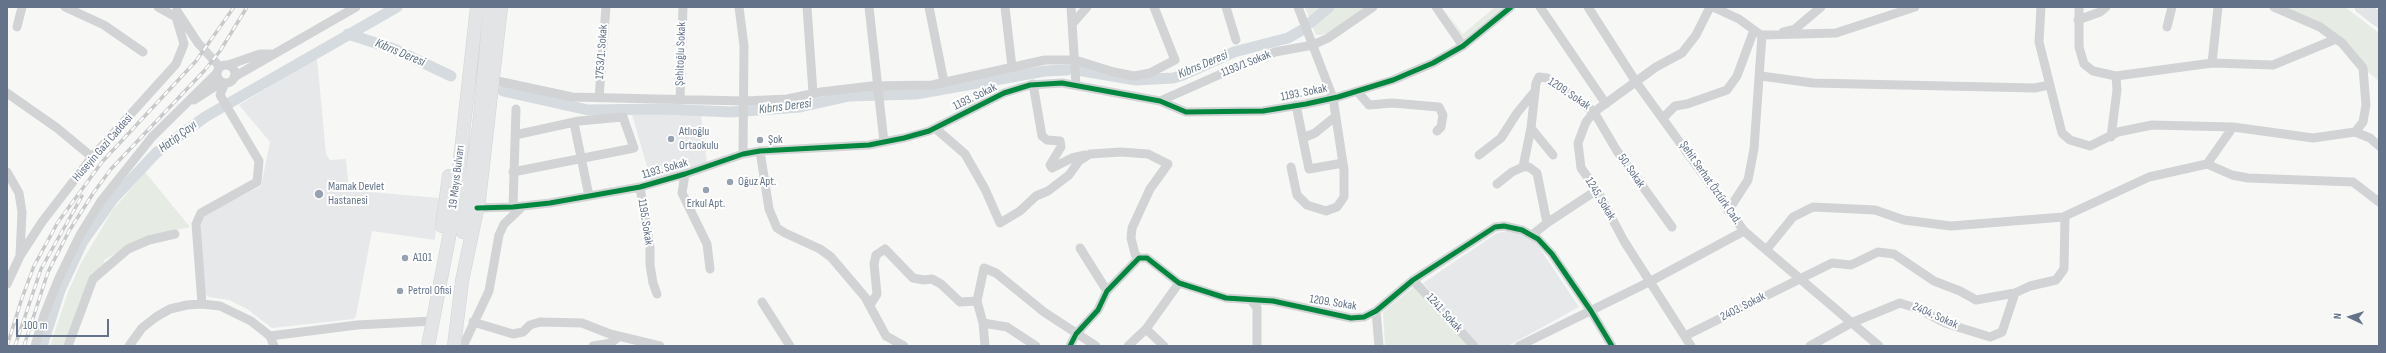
<!DOCTYPE html>
<html>
<head>
<meta charset="utf-8">
<style>
  body { margin:0 }
  #map { position:relative; width:2386px; height:353px; overflow:hidden; background:#f7f8f6; font-family:"Sofia Sans Condensed",sans-serif }
  canvas { display:block }
  .frame { position:absolute; inset:0; border:8px solid #64738a; pointer-events:none }
  .north { position:absolute; left:2330px; top:297px; width:40px; height:40px; -webkit-text-stroke:3px #fff; paint-order:stroke; rotate:274deg; font-size:11px; font-weight:700; line-height:16px; text-align:center; color:#64738a }
  .north::after { content:''; display:block; margin:auto; width:14px; height:18px; background:#64738a; clip-path:polygon(50% 0,100% 100%,50% 72%,0 100%) }
  .scale { position:absolute; left:16px; top:319px; width:93px; height:18px; box-sizing:border-box; border:2px solid #64738a; border-top:0; padding-left:5px; font-size:12px; line-height:14px; white-space:nowrap; color:#64738a; -webkit-text-stroke:3px #fff; paint-order:stroke }
</style>
</head>
<body>
<div id="map">
<canvas width="2386" height="353"></canvas>
<div class="frame"></div>
<div class="north">N</div>
<div class="scale">100 m</div>
</div>
<script>
const ctx = document.querySelector('canvas').getContext('2d');
ctx.lineJoin = 'round';
function paint(path, color) { ctx.fillStyle = color; ctx.fill(path, 'evenodd'); }
const shape = rows => new Path2D(rows.map(r => 'M' + r).join(''));
function strokePath(path, color, width, dash) { ctx.strokeStyle = color; ctx.lineWidth = width; ctx.lineCap = dash ? 'butt' : 'round'; ctx.setLineDash(dash || []); ctx.stroke(path); }
function label(font, color, halo, rows, align = 'center') {
  ctx.font = font + ' "Sofia Sans Condensed",sans-serif'; ctx.lineWidth = 4; ctx.setLineDash([]); ctx.textBaseline = 'middle'; ctx.strokeStyle = halo; ctx.fillStyle = color; for (const [text, x, y, turn = 0] of rows) {
    ctx.save(); ctx.translate(x, y); ctx.rotate((+turn || 0) * Math.PI / 180); ctx.textAlign = isNaN(turn) ? turn : align; if (halo) ctx.strokeText(text, 0, 0); ctx.fillText(text, 0, 0); ctx.restore();
  }
}
paint(shape([
  [317,58,326,154,330,160,346,159,349,190,439,198,435,240,372,231,356,316,354,319,272,328,247,309,229,300,209,297,205,294,200,222,203,216,261,186,270,142,239,105],
  [655,113,701,116,707,163,651,180,632,115],
  [1509,231,1522,234,1535,241,1579,307,1508,346,1478,346,1423,283,1497,233]
]), '#e7e8e9');
paint(shape([
  [1305,7,1365,7,1329,33,1320,35,1316,35],
  [1495,7,1503,7,1464,39,1445,10,1463,34],
  [2273,7,2345,7,2379,33,2379,81,2363,68,2342,43],
  [145,172,190,227,142,238,104,260,105,264,66,346,50,346,68,292,81,263,112,211],
  [1416,285,1469,346,1385,346,1383,312]
]), '#e6ebe4');
strokePath(shape([
  [1310,23,1329,7],
  [348,34,394,49,451,76],
  [1077,70,1136,80,1173,78,1183,75,1234,52,1288,38,1302,30],
  [503,91,588,110,662,109,731,112,800,107,849,96,916,94,1045,71,1067,70],
  [42,346,60,290,83,241,113,199,156,153,205,117,397,7]
]), '#d5dbdf', 11);
const highway = shape([
  [2362,7,2379,20],
  [442,226,449,176],
  [463,232,479,126,490,7],
  [428,346,455,206,477,7],
  [454,346,462,281,479,200,501,7]
]);
strokePath(highway, '#d2d4d5', 14);
strokePath(shape([
  [65,7,104,25,143,52],
  [158,7,176,17],
  [739,7,744,46,743,154],
  [807,7,813,93],
  [869,7,884,142],
  [929,7,944,82],
  [1005,7,1012,67],
  [1071,7,1076,85],
  [1226,7,1236,40],
  [1436,7,1463,46],
  [1540,7,1606,104],
  [1588,7,1636,82,1744,231,1879,346],
  [1713,7,1739,19,1758,33],
  [2041,7,2039,42,2062,133,2070,140,2090,146,2118,132,2152,125,2233,127],
  [2079,7,2079,47,2084,64,2093,71,2116,76,2212,63,2273,65,2336,39],
  [2274,7,2320,27,2342,43,2363,68,2366,105,2363,122,2355,132],
  [177,11,198,43,220,67],
  [2078,20,2100,12,2106,7],
  [1073,23,1087,7],
  [17,27,22,7],
  [2167,27,2172,7],
  [1783,32,1795,29,1821,7],
  [2212,63,2218,7],
  '217 74a9 9 0 1 1 18 0a9 9 0 1 1-18 0Z',
  [228,65,260,54,271,54],
  [1761,76,1813,83,2035,88,2049,85],
  [234,77,356,7],
  [493,80,572,97,744,101,787,99,821,92,871,86,932,85,1045,60,1075,60,1114,72,1134,76,1150,73,1175,60,1154,7],
  [225,83,220,95,259,161,257,182,201,213,196,224,202,304,220,306,251,321,270,336,274,346],
  [1033,84,1042,136,1047,140,1060,141,1061,147,1050,165,1052,168,1072,158,1085,155],
  [1357,91,1369,105,1392,103,1439,107,1443,115,1441,127,1437,131],
  [7,93,57,128,92,157],
  [599,98,606,7],
  [194,100,222,82],
  [680,100,683,7],
  [1160,101,1239,66,1275,52,1313,45,1328,38,1373,7],
  [1296,105,1309,169,1343,163],
  [1663,118,1675,106,1687,104,1727,90,1737,76,1754,30],
  [574,123,589,196],
  [935,128,965,154,985,189,1000,223,1020,211,1036,196,1048,191,1069,175,1079,161,1090,154,1121,152,1148,154,1168,164,1150,189,1132,228,1131,238,1135,254,1139,258],
  [1531,128,1553,155],
  [2111,137,2117,90,2116,76],
  [1303,138,1315,133,1336,116],
  [760,151,769,209,777,228,785,233,820,249,831,257,865,297,886,336,904,346],
  [1479,155,1501,138,1517,113,1535,91],
  [2207,164,2232,175,2248,178,2353,182,2379,202],
  [1291,167,1297,195,1307,205,1326,211,1337,207,1344,197,1344,170,1333,98,1298,7],
  [1523,167,1531,128,1536,83,1539,77,1547,78,1594,112,1617,151,1672,227],
  [7,172,19,193,22,212,20,255],
  [513,172,634,148,623,117,579,121,515,135],
  [685,174,682,193,707,244,710,269],
  [1497,184,1512,172,1523,167,1529,167,1537,173,1547,223],
  [640,187,650,247,650,265,653,283,657,294],
  [513,207,516,109],
  [477,208,513,207,550,203,640,187,685,174,743,154,760,151,869,145,904,138,929,131,1004,93,1030,85,1062,83,1160,101,1186,112,1263,111,1306,104,1338,97,1393,80,1433,63,1463,46,1511,7],
  [1728,211,1748,180,1754,149,1762,35,1836,33,1915,7],
  [1532,235,1547,223,1597,190],
  [1080,248,1107,291],
  [1767,249,1793,217,1813,207,1875,210,1904,220,1951,226,2063,217,2149,177,2207,164,2233,127,2313,138,2355,132,2370,138,2379,146],
  [1413,280,1474,346],
  [7,284,20,256,42,222,92,157,176,64,184,44,176,17,177,10],
  [1251,300,1257,308,1257,346],
  [762,302,790,346],
  [870,305,877,294,874,264,876,255,885,249,913,278,924,280,932,279,941,284,960,302,977,301],
  [1376,311,1379,346],
  [473,322,513,334,523,332,530,325,540,322,582,323,610,334,660,346],
  [983,323,1007,327,1036,346],
  [1146,329,1179,283],
  [270,336,357,325,433,321],
  [1685,336,1832,263,1851,265,1878,252,1894,254,1934,281,1960,291,1976,300,2015,293,2030,286,2056,280,2064,269,2065,216],
  [35,346,44,315,59,278,80,235,101,201,152,137,217,73],
  [68,346,93,279,128,249,149,240,175,234],
  [129,346,142,328,156,317,170,309,187,305,202,304],
  [463,346,489,291,499,235,504,224,523,206],
  [593,346,611,343,619,336],
  [985,346,983,323,977,301,984,268,996,273,1044,312,1096,346],
  [1070,346,1076,334,1098,310,1107,291,1139,258,1147,258,1179,283,1226,298,1273,301,1351,318,1364,317,1376,311,1413,280,1495,227,1504,226,1522,230,1538,239,1552,254,1591,311,1612,346],
  [1128,346,1146,329,1164,346],
  [1519,346,1651,281,1744,231],
  [1691,346,1624,241,1597,190,1581,168,1578,143,1586,122,1594,112,1656,67,1682,53,1696,35,1710,7],
  [1810,346,1851,323,1900,303,1919,309,1945,323,1990,337,2002,332,2015,293]
]), '#d2d3d5', 9);
strokePath(highway, '#e3e4e5', 13);
const rail = shape([
  [7,346,22,298,34,266,58,222,102,162,196,61,234,7],
  [15,346,41,269,82,196],
  [24,346,48,272,69,231,94,192,111,169,204,71,220,51,247,7]
]);
strokePath(rail, '#c8c9cb', 3.5);
strokePath(rail, '#fff', 2, [6]);
strokePath(shape([
  [477,208,513,207,550,203,640,187,685,174,743,154,760,151,869,145,904,138,929,131,1004,93,1030,85,1062,83,1160,101,1186,112,1263,111,1306,104,1338,97,1393,80,1433,63,1463,46,1511,7],
  [1070,346,1076,334,1098,310,1107,291,1139,258,1147,258,1179,283,1226,298,1273,301,1351,318,1364,317,1376,311,1413,280,1495,227,1504,226,1522,230,1538,239,1552,254,1591,311,1612,346]
]), '#00873e', 5);
for (const [x, y, r, color] of [
  [671,139,4,"#97a2b0"],
  [760,140,4,"#97a2b0"],
  [730,182,4,"#97a2b0"],
  [706,190,4,"#97a2b0"],
  [319,194,5,"#97a2b0"],
  [405,258,4,"#97a2b0"],
  [400,291,4,"#97a2b0"]
]) { const dot = new Path2D(); dot.arc(x, y, r, 0, 2 * Math.PI); ctx.fillStyle = color; ctx.fill(dot); strokePath(dot, '#fff', 1.5); }
label('12px', '#64738a', '#fff', [
  ["1753/1. Sokak",602,52,-86],
  ["Şehitoğlu Sokak",681,54,-88],
  ["1193/1 Sokak",1246,64,-22],
  ["1193. Sokak",1304,93,-11],
  ["1209. Sokak",1569,94,34],
  ["1193. Sokak",975,97,-26],
  ["Hüseyin Gazi Caddesi",103,148,-49],
  ["1193. Sokak",665,169,-16],
  ["50. Sokak",1631,171,55],
  ["19 Mayıs Bulvarı",457,177,-83],
  ["Şehit Serhat Öztürk Cad.",1710,183,55],
  ["1245. Sokak",1600,199,59],
  ["1195. Sokak",645,222,81],
  ["1209. Sokak",1333,303,9],
  ["2403. Sokak",1743,307,-27],
  ["1241. Sokak",1444,313,48],
  ["2404. Sokak",1935,316,24]
]);
label('12px', '#64738a', '#fff', [
  ["Atlıoğlu",679,132],
  ["Ortaokulu",679,146],
  ["Şok",768,140],
  ["Oğuz Apt.",738,182],
  ["Mamak Devlet",328,187],
  ["Hastanesi",328,201],
  ["Erkul Apt.",706,204,"center"],
  ["A101",413,258],
  ["Petrol Ofisi",408,291]
], 'left');
label('italic 13px', '#607585', '#fff', [
  ["Kıbrıs Deresi",400,53,23],
  ["Kıbrıs Deresi",1203,65,-23],
  ["Kıbrıs Deresi",785,107,-7],
  ["Hatip Çayı",178,137,-37]
]);
</script>
</body>
</html>
